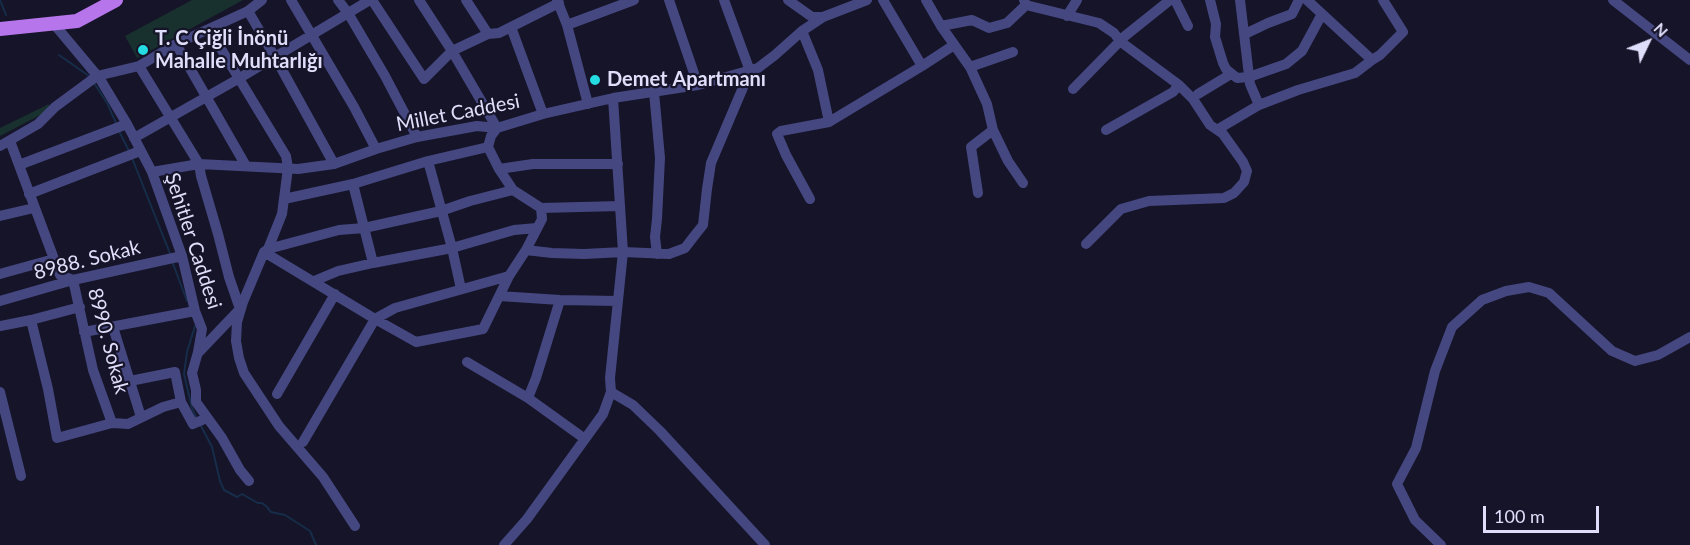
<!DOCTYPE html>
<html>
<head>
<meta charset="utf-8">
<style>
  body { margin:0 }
  #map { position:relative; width:1690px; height:545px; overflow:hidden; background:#161428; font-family:Lato,sans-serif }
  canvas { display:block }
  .north { position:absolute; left:1618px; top:12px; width:60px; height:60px; -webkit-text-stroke:4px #161428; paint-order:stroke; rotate:47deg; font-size:16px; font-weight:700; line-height:24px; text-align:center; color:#e0dffb }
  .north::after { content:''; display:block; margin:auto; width:21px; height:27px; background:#e0dffb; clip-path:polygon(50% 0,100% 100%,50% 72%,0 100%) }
  .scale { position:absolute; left:1483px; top:506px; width:116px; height:27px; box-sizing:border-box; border:3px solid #e0dffb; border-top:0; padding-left:8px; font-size:18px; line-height:21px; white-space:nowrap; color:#e0dffb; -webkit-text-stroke:4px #161428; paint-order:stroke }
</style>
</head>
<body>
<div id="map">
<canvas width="1690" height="545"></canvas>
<div class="north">N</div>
<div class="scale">100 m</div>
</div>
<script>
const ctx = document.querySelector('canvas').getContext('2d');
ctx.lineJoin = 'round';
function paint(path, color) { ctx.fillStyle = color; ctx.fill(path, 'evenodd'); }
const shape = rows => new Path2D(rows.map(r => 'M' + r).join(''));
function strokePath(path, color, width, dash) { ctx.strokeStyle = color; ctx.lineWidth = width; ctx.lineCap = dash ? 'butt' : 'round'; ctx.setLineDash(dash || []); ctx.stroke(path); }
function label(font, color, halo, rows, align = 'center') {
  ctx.font = font + ' Lato,sans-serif'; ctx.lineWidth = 4.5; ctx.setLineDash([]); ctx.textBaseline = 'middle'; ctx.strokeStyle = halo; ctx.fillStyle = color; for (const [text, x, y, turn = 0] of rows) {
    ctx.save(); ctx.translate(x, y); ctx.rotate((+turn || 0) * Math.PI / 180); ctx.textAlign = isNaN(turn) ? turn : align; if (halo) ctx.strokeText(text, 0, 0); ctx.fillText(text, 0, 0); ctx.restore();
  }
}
paint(shape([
  [192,0,243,0,137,58,125,36],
  [49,104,48,111,0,136,0,128]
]), '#18312e');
strokePath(shape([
  [0,0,6,15],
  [59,55,89,76],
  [94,83,107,103,116,123],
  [119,131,130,153],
  [132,158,171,256],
  [172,261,187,301],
  [195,326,187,352,184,374,192,408,197,419],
  [200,424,212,447,220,481,224,490,237,497,242,494,258,503,262,503,266,506,271,512,285,515,310,531,316,545]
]), '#162d4a', 2);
strokePath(shape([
  [291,0,354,107,376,149],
  [338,0,348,13,385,76,417,137],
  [372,0,424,79,452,51,488,34,499,33,559,3],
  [466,0,488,34],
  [557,0,567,25,588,104],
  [669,0,698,85],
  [788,0,812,17,823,17,867,0],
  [883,0,922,66],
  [926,0,941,26,970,67],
  [1024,0,1026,5,1099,23,1114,33,1121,42,1179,85,1193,99,1210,125,1223,134,1243,162,1247,171,1244,182,1234,193,1224,198,1149,201,1121,209,1086,244],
  [1175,0,1188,26],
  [1210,0,1216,24,1215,37,1223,63,1226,69,1237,78,1249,77,1286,64,1302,51,1322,14],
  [1240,0,1250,84,1259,105],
  [1307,0,1372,60,1380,55,1403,32,1383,0],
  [1613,0,1690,60],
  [248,11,275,57,334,164],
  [1067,16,1077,0],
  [54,24,100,79,127,124,152,172,182,256,195,311,202,329,198,352,192,373,196,390,196,402,222,438,240,470,249,481],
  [567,25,634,0],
  [941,26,972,20,989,28,1007,23,1026,5],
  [511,27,543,114],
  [209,29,286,156,288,168,282,214,268,249,264,252],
  [802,31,818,70,829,122],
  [1245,34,1268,23,1292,14,1299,0],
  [176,44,246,166],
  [1013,52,970,67,987,104,993,130,1008,161,1023,183],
  [139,66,199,164,201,176,218,234,229,277,240,309],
  [1073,89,1125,36,1170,0],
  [654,92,660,158,657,219,655,237,657,254],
  [1198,94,1231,74],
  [1220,128,1259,105,1298,90,1355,73,1372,60],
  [1106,130,1173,92,1179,85],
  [134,138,238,79,370,0],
  [10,141,60,275,73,280,93,370,112,423],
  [0,146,38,124,55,107,97,76,139,66,176,44,248,11,262,0],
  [428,161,452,248,461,289],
  [19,165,127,124],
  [499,169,533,164,618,164],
  [152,172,199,164,298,169,334,164,376,149,417,137,477,126,497,128,543,114,613,98,698,85,758,68,775,55,802,31,823,17],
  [353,184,373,263],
  [978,193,971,147,993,130],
  [29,194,140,151],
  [284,199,353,184,428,161,488,147],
  [810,199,786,155,777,134,781,131,829,122,922,66,954,45],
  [541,208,620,206],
  [0,216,34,208],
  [268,249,339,230,364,228,441,211,470,201,513,190],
  [526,250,552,253,584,254,623,252,669,254,685,248,695,235,703,225,707,189,711,163,750,71,724,0],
  [0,274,54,259],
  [314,281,338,271,373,263,452,248,514,230,537,228],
  [499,296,560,300,618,301],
  [0,301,73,280,182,256],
  [31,320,48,389,57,438,112,423,128,424,163,407,181,402],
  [0,326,31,320,80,307],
  [113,327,141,417],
  [84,332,195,311],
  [199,352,240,309],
  [467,362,528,398,585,439],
  [130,381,175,372,181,402,193,424,207,418],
  [0,392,21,476],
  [611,392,633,405,660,431,765,545],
  [277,394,335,294],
  [528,398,536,378,560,300],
  [303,442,375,319,395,308,509,276],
  [355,526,323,477,279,426,244,373,239,358,236,341,237,322,243,302,264,252,375,319,416,342,483,329,509,276,526,250,542,219,541,208,513,190,499,169,488,147,491,136,497,128,452,51,419,0],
  [504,545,527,519,603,414,611,392,610,378,623,252,613,98],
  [1441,545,1415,520,1397,484,1416,448,1435,371,1452,327,1482,300,1506,291,1529,287,1549,293,1612,351,1635,361,1658,355,1690,337]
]), '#454781', 10);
strokePath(shape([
  [0,29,77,21,116,0]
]), '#b775ec', 14);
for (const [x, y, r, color] of [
  [143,50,6,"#24dce1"],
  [595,80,6,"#24dce1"]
]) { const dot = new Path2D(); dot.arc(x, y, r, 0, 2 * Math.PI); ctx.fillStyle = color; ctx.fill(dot); strokePath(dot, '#161428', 2); }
label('bold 20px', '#e0dffb', '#161428', [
  ["T. C Çiğli İnönü",155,39],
  ["Mahalle Muhtarlığı",155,62],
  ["Demet Apartmanı",607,80]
], 'left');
label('20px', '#e0dffb', '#161428', [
  ["Millet Caddesi",458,113,-11],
  ["Şehitler Caddesi",193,241,72],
  ["8988. Sokak",87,260,-14],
  ["8990. Sokak",108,341,75]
]);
</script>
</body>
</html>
